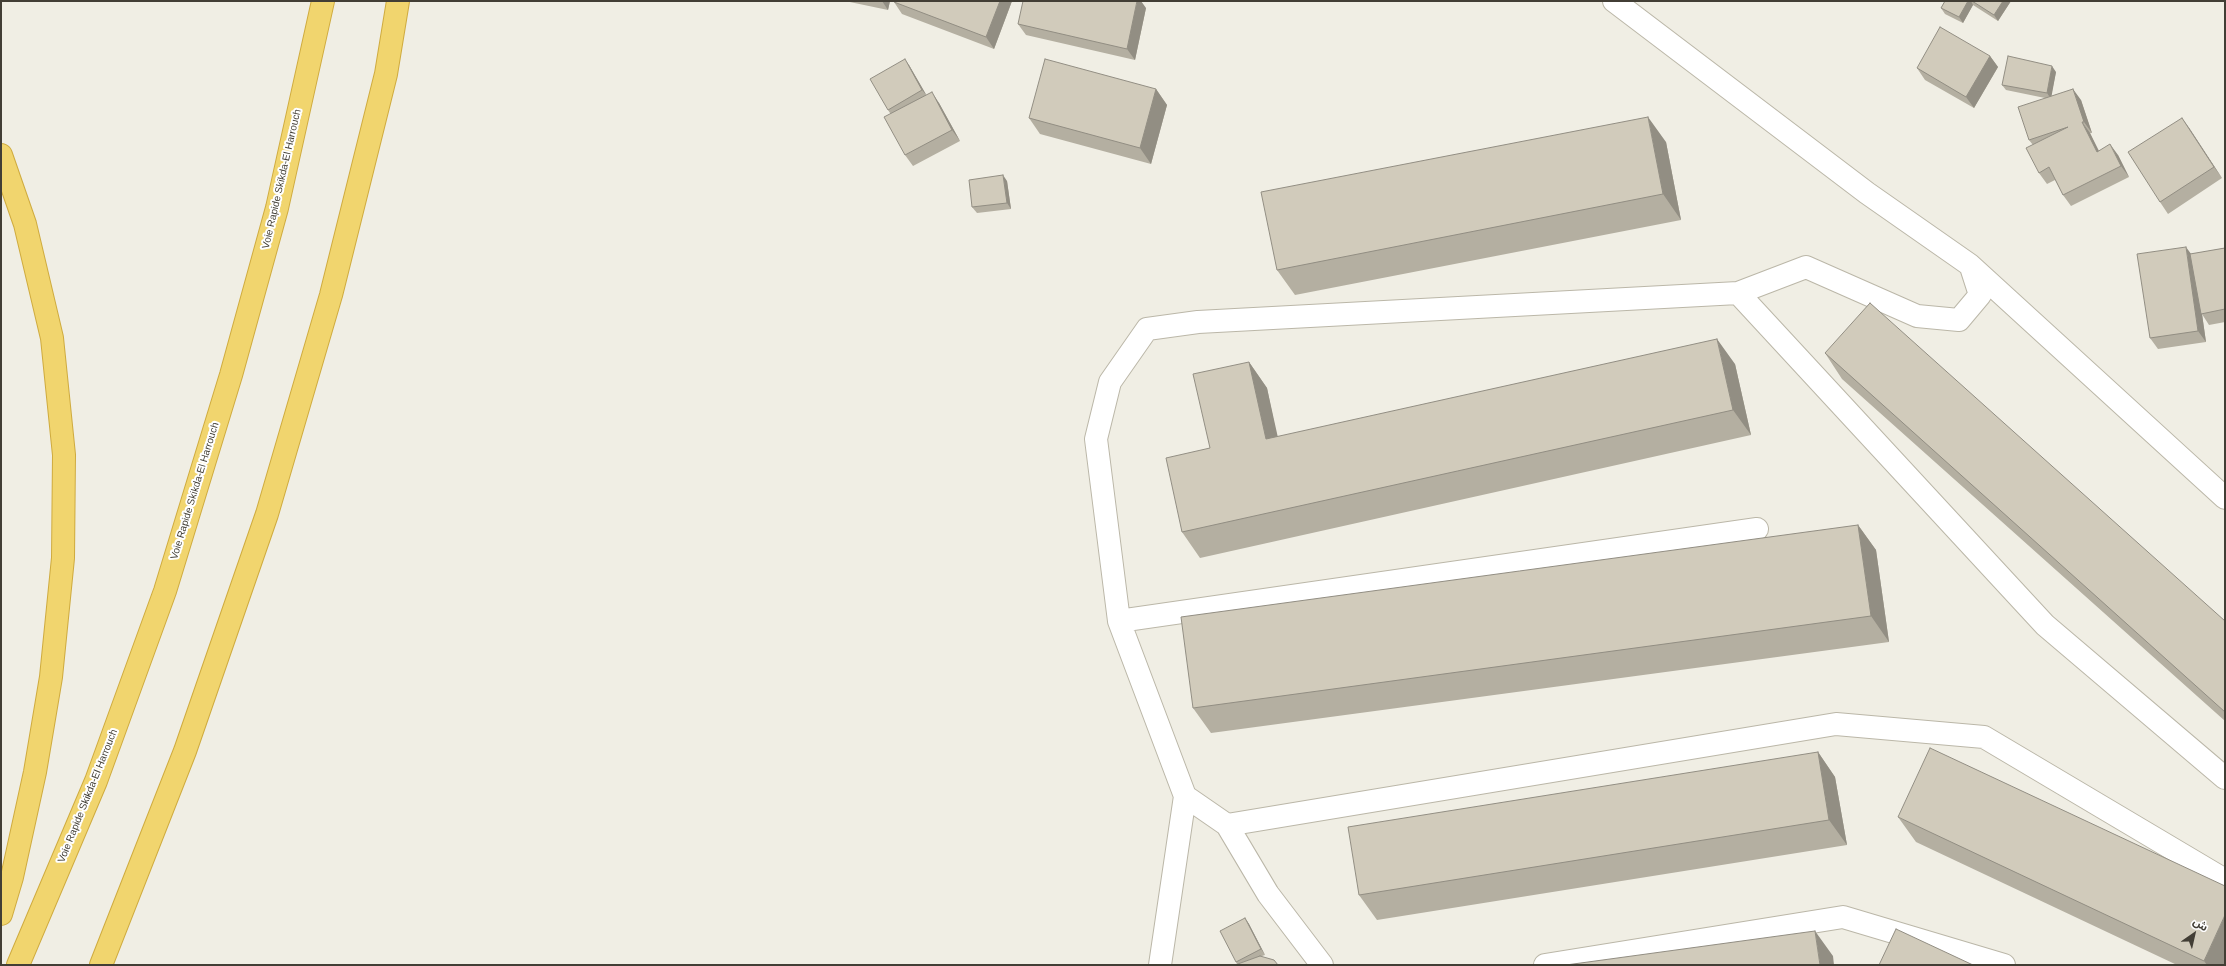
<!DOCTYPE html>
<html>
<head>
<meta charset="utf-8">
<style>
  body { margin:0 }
  #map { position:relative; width:2226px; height:966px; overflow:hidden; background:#f0eee4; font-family:Arial,"Noto Sans Arabic",sans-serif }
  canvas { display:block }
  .frame { position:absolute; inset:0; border:2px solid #423e35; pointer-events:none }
  .north { position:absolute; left:2174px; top:914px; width:40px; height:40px; -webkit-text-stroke:3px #fff; paint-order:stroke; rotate:34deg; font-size:11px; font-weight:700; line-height:16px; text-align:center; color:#423e35 }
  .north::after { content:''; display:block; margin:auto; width:14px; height:18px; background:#423e35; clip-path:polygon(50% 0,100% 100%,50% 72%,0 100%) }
</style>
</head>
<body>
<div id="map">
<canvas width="2226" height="966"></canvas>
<div class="frame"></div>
<div class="north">ش</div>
</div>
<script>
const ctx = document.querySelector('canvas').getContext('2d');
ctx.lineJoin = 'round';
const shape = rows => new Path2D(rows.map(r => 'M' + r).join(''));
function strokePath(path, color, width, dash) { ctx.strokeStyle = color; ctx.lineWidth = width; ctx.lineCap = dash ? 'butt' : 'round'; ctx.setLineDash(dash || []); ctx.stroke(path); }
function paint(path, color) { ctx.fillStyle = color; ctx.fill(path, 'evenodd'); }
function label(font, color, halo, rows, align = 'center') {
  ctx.font = font + ' Arial,sans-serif'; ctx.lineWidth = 4; ctx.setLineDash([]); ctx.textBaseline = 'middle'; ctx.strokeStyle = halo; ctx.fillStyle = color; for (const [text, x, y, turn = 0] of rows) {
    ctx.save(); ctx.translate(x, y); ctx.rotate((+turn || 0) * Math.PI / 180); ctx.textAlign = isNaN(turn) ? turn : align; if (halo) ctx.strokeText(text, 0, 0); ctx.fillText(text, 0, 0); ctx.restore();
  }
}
const street = shape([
  [1614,1,1867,193,1970,265,2225,498],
  [1738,293,1806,267,1917,316,1959,320,1980,295,1971,267],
  [1119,621,1757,529],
  [1185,796,1227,825,1836,724,1984,737,2225,880],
  [1227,825,1268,894,1322,965],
  [1160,965,1185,796,1119,621,1096,439,1110,382,1147,329,1198,322,1738,293,2045,625,2225,778],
  [1545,965,1843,917,2004,965]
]);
const highway = shape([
  [1,155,25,224,52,338,64,455,63,558,51,677,35,772,12,877,1,914],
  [18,965,96,781,165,591,231,375,277,208,323,1],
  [101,965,185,751,267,514,331,295,386,74,398,1]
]);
strokePath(street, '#bbb7a8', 24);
strokePath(highway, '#cfab3f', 24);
strokePath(street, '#fff', 22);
strokePath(highway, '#f1d56e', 22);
paint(shape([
  [845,1,890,1,888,10],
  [1012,1,994,49,902,14,894,2],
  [1945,1,2011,1,1998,21,1973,5,1963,23,1945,14,1941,8],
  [1146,8,1135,60,1026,35,1018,24],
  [1990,56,1998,67,1974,108,1925,80,1917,68],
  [909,65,926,95,939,103,960,141,913,166,905,155,890,113,888,110],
  [2056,72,2051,96,2081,100,2092,133,2090,133,2098,151,2118,155,2129,177,2071,206,2063,195,2055,180,2047,184,2039,173,2033,145,2029,140,2045,98,2006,90,2002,85],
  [1156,89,1167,105,1151,164,1040,134,1029,118],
  [2182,118,2222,178,2168,214,2160,202],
  [1666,142,1681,220,1295,295,1277,270],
  [1007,181,1011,209,977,213,972,207],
  [2225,248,2225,322,2209,325,2202,314,2206,342,2158,349,2150,338,2191,254],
  [1825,353,2225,621,2225,721,1842,379],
  [1249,362,1267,388,1277,437,1735,364,1751,435,1200,558,1182,532,1210,448],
  [1858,525,1876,550,1889,642,1211,733,1193,708],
  [1818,752,1835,777,1847,845,1377,920,1359,895],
  [1898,817,2225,965,2177,965,1916,842],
  [1245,918,1249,924,1265,955,1262,956,1237,964,1236,962]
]), '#b4afa1');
paint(shape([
  [882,1,890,1,888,10],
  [1000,1,1012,1,994,49,986,37],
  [1137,1,1141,1,1146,8,1135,60,1127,49],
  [1968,1,1971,1,1973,5,1963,23,1959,17],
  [2003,1,2011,1,1998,21,1994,15],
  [1990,56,1998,67,1974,108,1966,97],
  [905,59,909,65,927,96,922,90],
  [2052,66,2056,72,2051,99,2047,93],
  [1156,89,1167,105,1151,164,1140,148],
  [2073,89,2081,100,2092,133,2084,122],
  [932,92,939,103,960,141,952,130],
  [1648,117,1666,142,1681,220,1663,194],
  [2182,118,2190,129,2222,178,2214,167],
  [2082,122,2090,133,2105,163,2097,152],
  [2110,144,2118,155,2129,177,2121,166],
  [1003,175,1007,181,1011,209,1007,203],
  [2186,247,2194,258,2206,342,2198,331],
  [1717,339,1735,364,1751,435,1733,410],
  [1249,362,1267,388,1284,465,1266,439],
  [1858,525,1876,550,1889,642,1871,616],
  [1818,752,1835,777,1847,845,1829,820],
  [2225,915,2225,965,2207,965,2204,961],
  [1245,918,1249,924,1265,955,1261,949],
  [1815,931,1833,956,1834,965,1820,965]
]), '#928e83');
const building = shape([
  [895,1,1000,1,986,37,894,2,895,1],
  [1023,1,1137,1,1127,49,1018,24,1023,1],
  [1945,1,1968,1,1959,17,1941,8,1945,1],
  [1972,1,2003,1,1994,15,1972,1],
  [1940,27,1990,56,1966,97,1917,68,1940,27],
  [2008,56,2052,66,2047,93,2002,85,2008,56],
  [905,59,922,90,888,110,870,79,905,59],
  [1045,59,1156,89,1140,148,1029,118,1045,59],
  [2073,89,2084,122,2082,122,2097,152,2110,144,2121,166,2063,195,2049,167,2039,173,2026,148,2068,127,2029,140,2018,107,2073,89],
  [932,92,952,130,905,155,884,117,932,92],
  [1648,117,1663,194,1277,270,1261,192,1648,117],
  [2182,118,2214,167,2160,202,2128,152,2182,118],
  [1003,175,1007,203,972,207,969,180,1003,175],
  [2186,247,2198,331,2150,338,2137,254,2186,247],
  [2225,248,2225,309,2201,314,2190,254,2225,248],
  [1870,303,2225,621,2225,712,1825,353,1870,303],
  [1717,339,1733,410,1182,532,1166,458,1210,448,1193,374,1249,362,1266,439,1717,339],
  [1858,525,1871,616,1193,708,1181,617,1858,525],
  [1930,748,2225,886,2225,915,2204,961,1898,817,1930,748],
  [1818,752,1829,820,1359,895,1348,827,1818,752],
  [1245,918,1261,949,1236,962,1220,931,1245,918],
  [1896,929,1973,965,1879,965,1896,929],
  [1815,931,1820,965,1566,965,1815,931],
  [1260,956,1274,960,1278,965,1235,965,1260,956]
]);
paint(building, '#d1cbbb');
strokePath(building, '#928e83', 1);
label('10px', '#423e35', '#fff', [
  ["Voie Rapide Skikda-El Harrouch",282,179,-77],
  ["Voie Rapide Skikda-El Harrouch",195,491,-73],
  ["Voie Rapide Skikda-El Harrouch",88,796,-68]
]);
</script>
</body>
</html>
